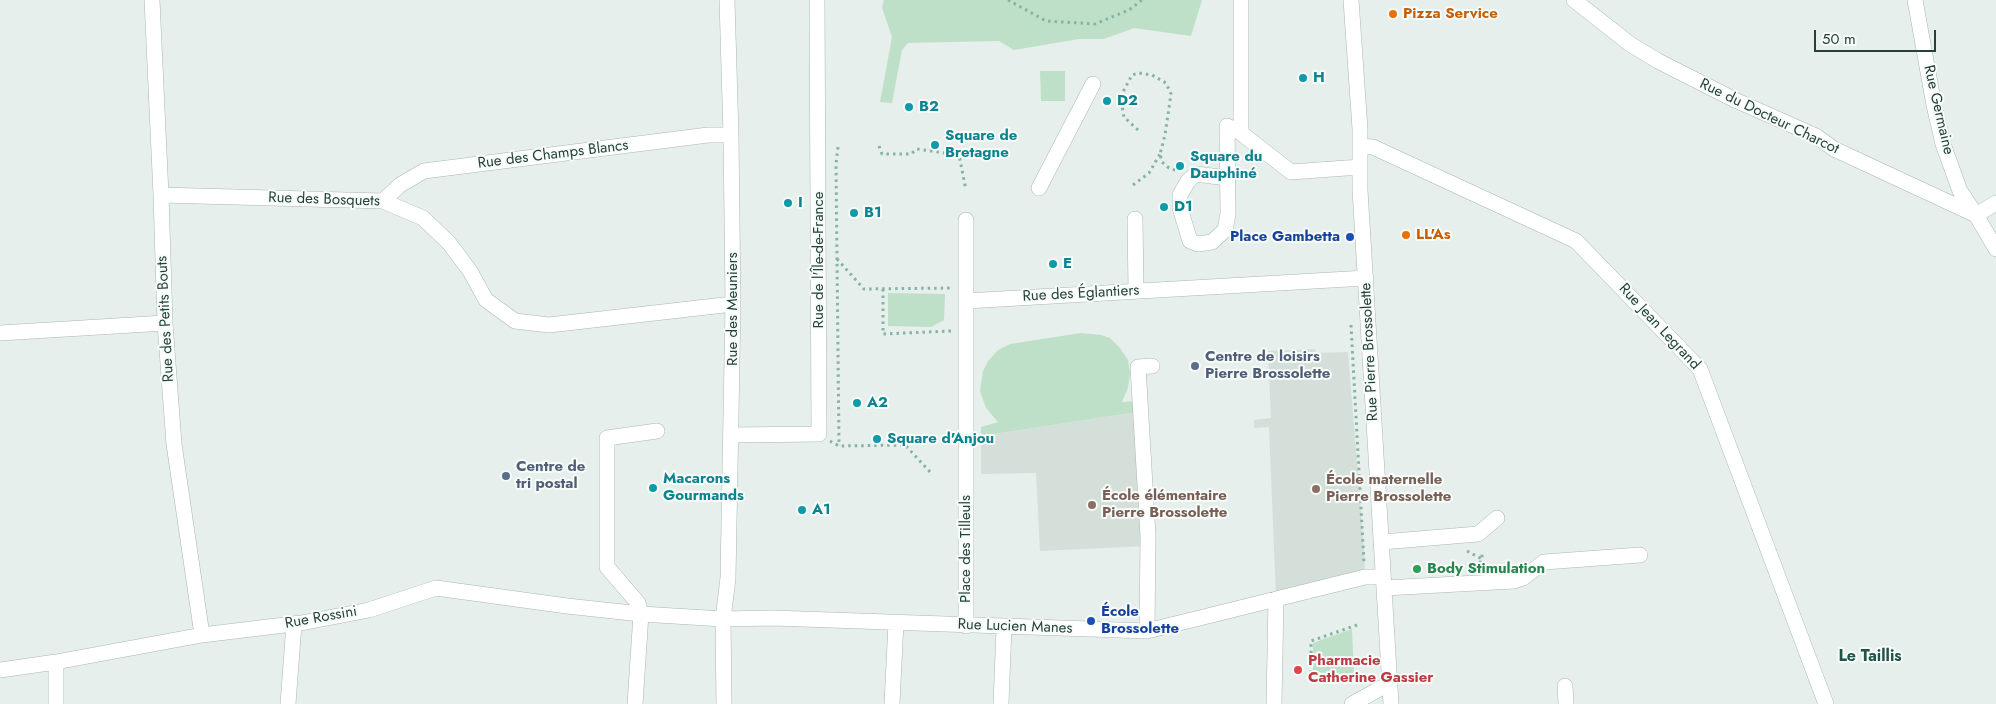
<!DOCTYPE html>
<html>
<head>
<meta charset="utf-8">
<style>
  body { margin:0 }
  #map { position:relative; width:1996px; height:704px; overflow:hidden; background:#e6efeb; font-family:Jost,sans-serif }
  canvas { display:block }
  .scale { position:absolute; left:1814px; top:30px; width:122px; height:22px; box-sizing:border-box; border:2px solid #24423a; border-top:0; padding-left:6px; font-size:15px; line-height:18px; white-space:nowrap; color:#24423a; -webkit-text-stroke:4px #f7fbf9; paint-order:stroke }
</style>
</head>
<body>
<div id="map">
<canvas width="1996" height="704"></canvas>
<div class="scale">50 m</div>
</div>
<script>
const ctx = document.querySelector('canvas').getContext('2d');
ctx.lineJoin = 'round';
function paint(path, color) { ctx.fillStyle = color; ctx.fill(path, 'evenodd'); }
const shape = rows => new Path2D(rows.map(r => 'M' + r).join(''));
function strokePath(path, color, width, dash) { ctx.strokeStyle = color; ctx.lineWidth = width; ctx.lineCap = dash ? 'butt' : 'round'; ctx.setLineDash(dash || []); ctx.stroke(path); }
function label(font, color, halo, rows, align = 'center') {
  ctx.font = font + ' Jost,sans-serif'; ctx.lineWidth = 4; ctx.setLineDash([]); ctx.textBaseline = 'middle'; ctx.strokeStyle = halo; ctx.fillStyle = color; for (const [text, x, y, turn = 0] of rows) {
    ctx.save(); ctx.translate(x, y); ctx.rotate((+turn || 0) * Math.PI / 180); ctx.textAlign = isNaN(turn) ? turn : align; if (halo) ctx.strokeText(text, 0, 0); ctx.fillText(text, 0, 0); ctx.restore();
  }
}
paint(shape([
  [1315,349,1316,353,1348,352,1364,550,1365,577,1276,599,1269,427,1254,428,1254,420,1271,418,1268,351],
  [1137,412,1148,546,1040,551,1036,473,981,474,981,436]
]), '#d4dfda');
paint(shape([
  [884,0,1202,0,1191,36,1134,28,1104,39,1079,39,1014,50,999,41,908,43,902,50,892,103,880,102,892,37,882,8],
  [1040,71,1065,71,1065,101,1041,101],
  [888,293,945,294,944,320,931,327,888,326],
  [1081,333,1101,335,1110,338,1120,348,1128,360,1130,373,1128,388,1122,402,1136,401,1137,412,981,436,981,427,998,422,986,408,980,391,983,371,988,361,998,350,1010,344],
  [1352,629,1354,675,1313,672,1313,643]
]), '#bfe0c8');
const minor = shape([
  [152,0,161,195,165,323,174,444,202,635],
  [1241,0,1241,133,1291,172,1360,167],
  [1351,0,1360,129,1360,190,1391,704],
  [1574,0,1630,44,1658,61,1735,100,1816,136,1834,149,1976,215],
  [1915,0,1934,105,1943,144,1960,191,1976,215,1996,249],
  [1360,146,1373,147,1576,241,1700,369,1826,704],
  [1227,178,1196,174,1188,181,1180,195,1180,208,1190,241,1198,244,1212,242,1225,230,1228,214,1227,126,1241,133],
  [1039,188,1093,84],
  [161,195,383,201,423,218,449,243,470,271,486,300,515,321,549,325,733,304],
  [383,201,400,185,424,171,708,135,731,135],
  [1976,215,1996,203],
  [1135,219,1136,290],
  [966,220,966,301],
  [0,333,165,323],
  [732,435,819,434,817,0],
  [1382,542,1478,534,1497,518],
  [1384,588,1514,581,1523,578,1544,562,1640,555],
  [966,626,966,301,1366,278],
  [1147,631,1148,536,1138,367,1152,366],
  [56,662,56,704],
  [0,670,56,662,202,635,301,623,369,610,436,588,567,606,641,614,723,619,773,618,1147,631,1365,577,1383,577],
  [1565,686,1566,704],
  [288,704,294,624],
  [635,704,641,614,638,603,607,567,607,438,657,431],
  [724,704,723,619,728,578,733,304,731,135,727,0],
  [892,704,896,622],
  [1001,704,1004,627],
  [1274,704,1276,599],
  [1352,704,1390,683]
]);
strokePath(minor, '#a8b8b2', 16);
strokePath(shape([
  [1008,0,1046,21,1095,24,1129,10,1142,0],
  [1138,130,1124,117,1121,101,1124,90,1132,75,1139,73,1152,75,1166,83,1171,94,1165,135,1160,154,1162,162,1169,168,1178,171],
  [879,146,882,154,911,154,917,149,959,155,966,190],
  [838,147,836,164,839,446],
  [1133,185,1149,173,1160,154],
  [837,259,864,289,953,288],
  [883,289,883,334,951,331],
  [1351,325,1364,563],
  [830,441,839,446,905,445,931,473],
  [1467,551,1482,559],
  [1477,569,1482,559,1482,551],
  [1357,625,1311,641,1311,675,1361,679]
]), '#86b3a5', 3, [2.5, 4]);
strokePath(minor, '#fff', 15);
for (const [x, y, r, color] of [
  [1393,14,5,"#e8710a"],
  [1303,78,5,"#0f9aa8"],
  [1107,101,5,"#0f9aa8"],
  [909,107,5,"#0f9aa8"],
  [935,145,5,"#0f9aa8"],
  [1180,166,5,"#0f9aa8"],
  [788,203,5,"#0f9aa8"],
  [1164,207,5,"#0f9aa8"],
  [854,213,5,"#0f9aa8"],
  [1406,235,5,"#e8710a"],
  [1350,237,5,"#1a4fb4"],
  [1053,264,5,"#0f9aa8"],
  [1195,366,5,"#5c6f8a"],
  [857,403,5,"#0f9aa8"],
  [877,439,5,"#0f9aa8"],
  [506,476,5,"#5c6f8a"],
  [653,488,5,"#0f9aa8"],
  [1316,489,5,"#8d6e63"],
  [1092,505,5,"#8d6e63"],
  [802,510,5,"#0f9aa8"],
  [1417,569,5,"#2e9e5b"],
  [1091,621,5,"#1a4fb4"],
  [1298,670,5,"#e0444e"]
]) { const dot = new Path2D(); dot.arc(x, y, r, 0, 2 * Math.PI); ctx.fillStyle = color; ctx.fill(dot); strokePath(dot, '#f7fbf9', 2); }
label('bold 15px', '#c56008', '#f7fbf9', [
  ["Pizza Service",1403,14],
  ["LL'As",1416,235]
], 'left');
label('bold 15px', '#0d838f', '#f7fbf9', [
  ["H",1313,78],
  ["D2",1117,101],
  ["B2",919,107],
  ["Square de",945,136],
  ["Bretagne",945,153],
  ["Square du",1190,157],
  ["Dauphiné",1190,174],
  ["I",798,203],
  ["D1",1174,207],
  ["B1",864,213],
  ["E",1063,264],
  ["A2",867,403],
  ["Square d'Anjou",887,439],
  ["Macarons",663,479],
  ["Gourmands",663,496],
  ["A1",812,510]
], 'left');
label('15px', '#24423a', '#f7fbf9', [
  ["Rue Germaine",1938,110,77],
  ["Rue du Docteur Charcot",1769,117,26],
  ["Rue des Champs Blancs",553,155,-7],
  ["Rue des Bosquets",324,200,2],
  ["Rue de l'Île-de-France",819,260,-90],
  ["Rue des Églantiers",1081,294,-3],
  ["Rue des Meuniers",733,309,-90],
  ["Rue des Petits Bouts",166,319,-93],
  ["Rue Jean Legrand",1659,327,47],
  ["Rue Pierre Brossolette",1370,352,-93],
  ["Place des Tilleuls",966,549,-90],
  ["Rue Rossini",321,618,-10],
  ["Rue Lucien Manes",1015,627,2]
]);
label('bold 15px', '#164399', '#f7fbf9', [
  ["Place Gambetta",1340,237],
  ["École",1101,612,"left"],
  ["Brossolette",1101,629,"left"]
], 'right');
label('bold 15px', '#4e5e75', '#f7fbf9', [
  ["Centre de loisirs",1205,357],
  ["Pierre Brossolette",1205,374],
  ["Centre de",516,467],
  ["tri postal",516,484]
], 'left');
label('bold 15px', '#785e54', '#f7fbf9', [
  ["École maternelle",1326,480],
  ["Pierre Brossolette",1326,497],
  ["École élémentaire",1102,496],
  ["Pierre Brossolette",1102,513]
], 'left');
label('bold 15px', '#27864d', '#f7fbf9', [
  ["Body Stimulation",1427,569]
], 'left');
label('bold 15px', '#be3a42', '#f7fbf9', [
  ["Pharmacie",1308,661],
  ["Catherine Gassier",1308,678]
], 'left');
label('bold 16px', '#1f5548', '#f7fbf9', [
  ["Le Taillis",1870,657]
]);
</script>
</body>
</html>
